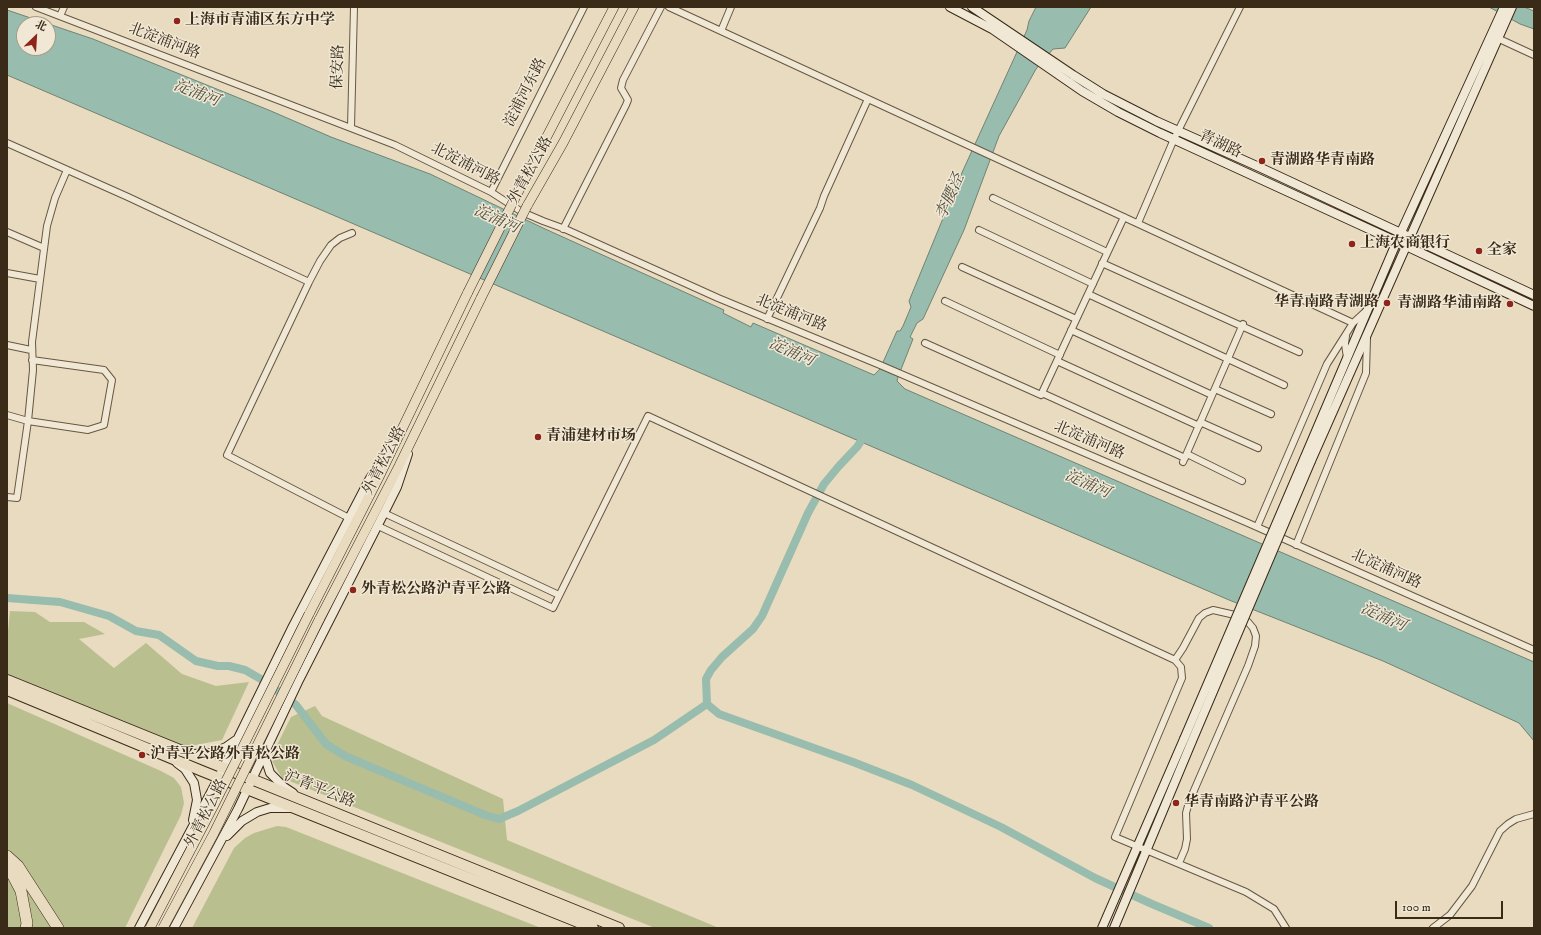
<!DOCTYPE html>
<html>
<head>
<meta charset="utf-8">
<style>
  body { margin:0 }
  #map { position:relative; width:1541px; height:935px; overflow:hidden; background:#e8dbbf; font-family:"IM FELL DW Pica","Noto Serif SC",serif }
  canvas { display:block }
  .frame { position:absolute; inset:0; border:8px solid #3a2b19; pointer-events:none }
  .north { position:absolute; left:16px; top:16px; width:40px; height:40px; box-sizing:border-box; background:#f0e8d5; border:1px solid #a79c8a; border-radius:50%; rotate:25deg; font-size:11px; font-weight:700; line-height:16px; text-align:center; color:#3a2b19 }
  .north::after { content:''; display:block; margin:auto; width:14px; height:18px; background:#8f2418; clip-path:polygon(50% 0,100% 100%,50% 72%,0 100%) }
  .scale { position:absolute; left:1395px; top:901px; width:108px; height:18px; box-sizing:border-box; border:2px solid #3a2b19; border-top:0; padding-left:5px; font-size:12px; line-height:14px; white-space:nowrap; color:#3a2b19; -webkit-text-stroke:3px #f0e8d5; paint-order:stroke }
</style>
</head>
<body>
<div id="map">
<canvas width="1541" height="935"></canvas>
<div class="frame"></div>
<div class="north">北</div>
<div class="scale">100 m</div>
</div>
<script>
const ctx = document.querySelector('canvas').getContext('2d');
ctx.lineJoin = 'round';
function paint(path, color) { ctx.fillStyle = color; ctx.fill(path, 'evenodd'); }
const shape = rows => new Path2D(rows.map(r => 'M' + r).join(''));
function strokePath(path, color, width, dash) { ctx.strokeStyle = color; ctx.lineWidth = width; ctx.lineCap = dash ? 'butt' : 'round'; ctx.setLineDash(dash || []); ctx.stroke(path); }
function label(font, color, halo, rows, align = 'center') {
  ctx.font = font + ' "IM FELL DW Pica","Noto Serif SC",serif'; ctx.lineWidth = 3; ctx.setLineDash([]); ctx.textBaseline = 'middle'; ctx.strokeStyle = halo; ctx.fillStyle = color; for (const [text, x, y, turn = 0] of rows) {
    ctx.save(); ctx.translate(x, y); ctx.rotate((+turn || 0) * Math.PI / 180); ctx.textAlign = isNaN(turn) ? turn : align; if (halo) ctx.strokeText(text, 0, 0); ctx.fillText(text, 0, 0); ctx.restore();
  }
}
paint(shape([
  [10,611,35,612,50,622,84,622,105,634,79,639,114,668,146,643,182,674,216,686,249,682,222,740,185,747,7,674,7,630,8,631],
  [7,703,161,771,174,778,181,787,184,803,181,815,125,928,7,928],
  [315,706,322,716,503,799,507,840,719,928,655,928,282,778,272,761,272,755,291,717],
  [277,826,286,827,541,928,192,928,234,848,245,838,254,833]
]), '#babf8f');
const water = shape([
  [1036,7,1091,7,1065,48,1053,49,1036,69,999,136,964,230,923,319,917,323,910,337,913,339,898,377,897,381,905,389,1534,662,1534,741,1519,723,1383,661,1229,600,7,75,7,10,93,39,271,111,331,137,430,174,543,228,724,310,723,313,751,327,753,323,874,375,880,369,897,331,900,331,903,326,911,307,909,301,960,177,1027,30,1029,21,1036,7],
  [24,24,48,24,48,48,24,48,24,24],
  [1489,7,1524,7,1534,11,1534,29,1520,24,1489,7]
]);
paint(water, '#98bcad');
strokePath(water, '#728272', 1);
strokePath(shape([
  [867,432,857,447,839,466,824,484,808,513,762,616,753,629,722,657,711,670,706,679,707,704,719,714,853,762,912,785,1001,827,1095,878,1152,904,1209,928],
  [7,598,60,602,109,616,136,631,159,635,196,661,218,666,229,666,245,670,266,682,296,705,326,744,345,756,485,815,499,819,518,811,654,740,707,704]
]), '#98bcad', 8);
const minor = shape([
  [36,7,395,145,491,192,522,212,543,221,565,229,718,298,880,365,1248,523,1534,650],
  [669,7,1353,323],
  [60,16,64,7],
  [721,31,731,7],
  [1495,37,1534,55],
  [351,127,354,7],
  [7,143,128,197,309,282,227,455,349,518],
  [491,192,584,7],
  [993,198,1107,252],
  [1138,223,1174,139,1240,7],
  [563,229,626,105,628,100,621,88,623,80,661,7],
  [979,230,1093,284],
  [7,232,44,248],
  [1102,263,1299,352],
  [962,267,1076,319],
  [7,273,40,279],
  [309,282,320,261,331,245,340,238,352,233],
  [1088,294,1284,385],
  [945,301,1060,355],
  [767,319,820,208,824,196,868,99],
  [1071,330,1212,395],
  [1346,336,1345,344,1347,358],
  [925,343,1041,395,1124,217],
  [7,345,31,350],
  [1057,361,1199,426],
  [1215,389,1271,414],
  [1042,393,1185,458],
  [7,415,28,421,88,430,104,425,112,380,104,370,32,360],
  [1200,422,1258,448],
  [1187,454,1242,481],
  [1183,462,1243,324],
  [7,497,17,498,28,421,33,370,32,342,47,226,55,198,67,170],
  [384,513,559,595],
  [378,526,553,608,648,416,1175,660,1181,667,1182,678,1115,837,1246,892,1274,909,1286,928],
  [1257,527,1327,364,1353,323,1366,311],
  [1296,545,1366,373,1367,338],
  [1175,660,1183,648,1199,618,1205,613,1213,610,1235,615,1248,622,1253,628,1256,636,1255,646,1248,666,1189,802,1186,813,1187,839,1185,849,1179,863],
  [1433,928,1450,915,1472,886,1500,831,1508,824,1516,819,1534,814]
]);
const secondary = shape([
  [950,7,992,29,1082,91,1118,112,1160,133,1406,246,1534,306],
  [972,7,1073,75,1103,94,1156,121,1259,167,1534,295],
  [1304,459,1397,241,1504,7],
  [1311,461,1512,7],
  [193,754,212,753,226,747,236,740],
  [264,754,270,773,284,787,293,793],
  [177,763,185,769,194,783,197,800,193,820],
  [227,836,242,821,257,812,270,808,290,808],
  [139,928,219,777,293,626,369,480,392,444],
  [174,928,238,809,298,682,384,513,397,487,408,454],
  [1102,928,1184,739],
  [1114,928,1192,741]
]);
const primary = shape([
  [514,200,614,7],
  [527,206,563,143,634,7],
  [309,614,378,479,468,292],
  [319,620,399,466,481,298]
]);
const trunk = shape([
  [7,680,619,928],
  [7,690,202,771,593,928]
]);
const motorway = shape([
  [7,856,18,866,58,928],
  [7,868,11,872,21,891,27,923,26,928]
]);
strokePath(minor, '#665742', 8);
strokePath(secondary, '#3a2b19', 10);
strokePath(primary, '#3a2b19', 10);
strokePath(trunk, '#3a2b19', 12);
strokePath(motorway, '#3a2b19', 12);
strokePath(minor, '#f0e8d5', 6);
strokePath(secondary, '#f0e8d5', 8);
strokePath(primary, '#e8dbbf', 9);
strokePath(trunk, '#e8dbbf', 10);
strokePath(motorway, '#e8dbbf', 11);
const secondaryBridge = shape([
  [1184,739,1304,459],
  [1192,741,1311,461]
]);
const primaryBridge = shape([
  [468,292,514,200],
  [481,298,527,206],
  [150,928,215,803,309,614],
  [163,928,214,833,319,620]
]);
strokePath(secondaryBridge, '#3a2b19', 10, []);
strokePath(primaryBridge, '#3a2b19', 10, []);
strokePath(secondaryBridge, '#f0e8d5', 8);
strokePath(primaryBridge, '#e8dbbf', 9);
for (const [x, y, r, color] of [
  [177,21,4,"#8f2418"],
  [1262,161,4,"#8f2418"],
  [1352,244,4,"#8f2418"],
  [1479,251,4,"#8f2418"],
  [1387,303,4,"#8f2418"],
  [1510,304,4,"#8f2418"],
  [538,437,4,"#8f2418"],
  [353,590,4,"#8f2418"],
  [142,755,4,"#8f2418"],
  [1176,803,4,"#8f2418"]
]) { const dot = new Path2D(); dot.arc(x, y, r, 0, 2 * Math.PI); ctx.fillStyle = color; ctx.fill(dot); strokePath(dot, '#f0e8d5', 1.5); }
label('bold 15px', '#3a2b19', '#f0e8d5', [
  ["上海市青浦区东方中学",185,21],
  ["青湖路华青南路",1270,161],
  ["上海农商银行",1360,244],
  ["全家",1487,251],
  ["华青南路青湖路",1379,303,"right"],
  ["青湖路华浦南路",1502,304,"right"],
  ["青浦建材市场",546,437],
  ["外青松公路沪青平公路",361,590],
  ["沪青平公路外青松公路",150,755],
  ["华青南路沪青平公路",1184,803]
], 'left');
label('15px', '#3a2b19', '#f0e8d5', [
  ["北淀浦河路",164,42,21],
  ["保安路",339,67,-88],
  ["淀浦河东路",526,93,-63],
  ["青湖路",1220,145,25],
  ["北淀浦河路",465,165,27],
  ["外青松公路",531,171,-61],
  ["北淀浦河路",791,314,22],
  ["北淀浦河路",1089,441,23],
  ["外青松公路",385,461,-63],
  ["北淀浦河路",1386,570,24],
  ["沪青平公路",319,790,22],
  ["外青松公路",207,814,-63]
]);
label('italic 16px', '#524f3e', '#f0e8d5', [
  ["淀浦河",196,94,21],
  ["李腰泾",951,197,-66],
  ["淀浦河",496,220,24],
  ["淀浦河",791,353,24],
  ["淀浦河",1087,485,24],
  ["淀浦河",1383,618,24]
]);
</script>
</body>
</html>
